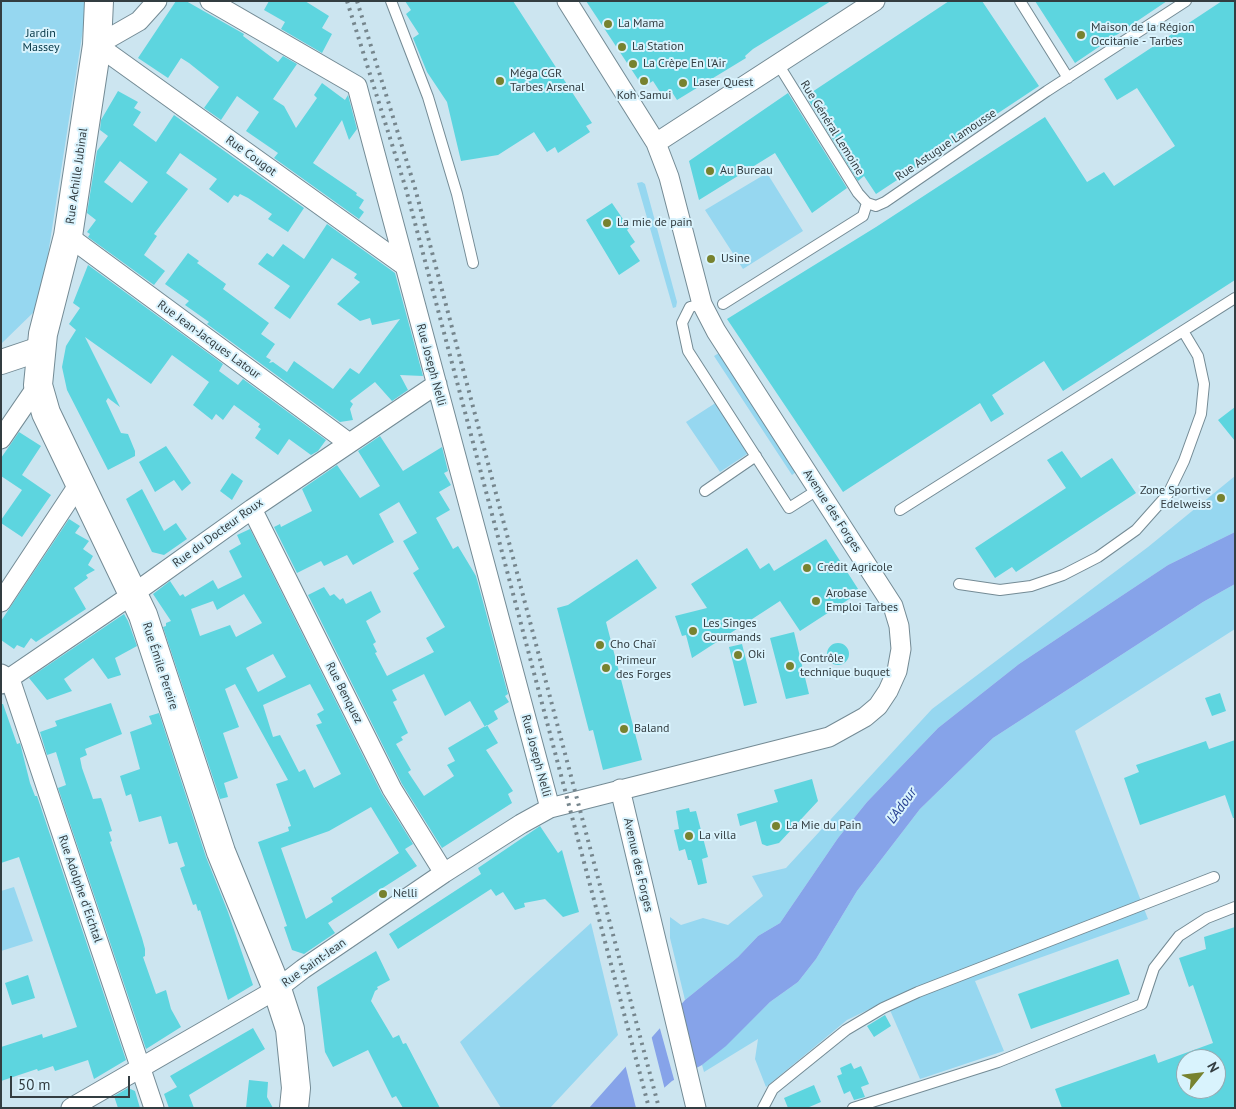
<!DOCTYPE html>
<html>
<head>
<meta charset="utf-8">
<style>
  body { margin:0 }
  #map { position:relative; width:1236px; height:1109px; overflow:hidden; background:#cce5f0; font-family:"PT Sans",sans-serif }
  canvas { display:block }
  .frame { position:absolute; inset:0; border:2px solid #333d41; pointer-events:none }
  .north { position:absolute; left:1176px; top:1049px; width:50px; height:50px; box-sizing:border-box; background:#d9f3fd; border:1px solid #97aab2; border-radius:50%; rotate:61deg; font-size:14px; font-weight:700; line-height:20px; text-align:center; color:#333d41 }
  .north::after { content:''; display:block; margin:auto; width:18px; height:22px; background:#77822f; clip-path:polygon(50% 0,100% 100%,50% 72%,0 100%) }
  .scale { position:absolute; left:10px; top:1076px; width:120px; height:22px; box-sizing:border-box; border:2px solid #333d41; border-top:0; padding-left:6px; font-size:15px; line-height:18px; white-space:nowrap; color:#333d41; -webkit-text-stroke:4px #d9f3fd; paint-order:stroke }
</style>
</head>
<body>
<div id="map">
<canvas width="1236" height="1109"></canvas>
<div class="frame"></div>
<div class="north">N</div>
<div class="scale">50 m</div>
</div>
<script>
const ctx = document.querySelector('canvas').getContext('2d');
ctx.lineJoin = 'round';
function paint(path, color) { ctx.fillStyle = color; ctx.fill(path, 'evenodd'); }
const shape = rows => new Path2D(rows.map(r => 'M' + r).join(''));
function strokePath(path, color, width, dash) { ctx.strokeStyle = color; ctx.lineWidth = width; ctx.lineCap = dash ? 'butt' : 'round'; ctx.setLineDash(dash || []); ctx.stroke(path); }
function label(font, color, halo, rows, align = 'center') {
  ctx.font = font + ' "PT Sans",sans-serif'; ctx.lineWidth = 4; ctx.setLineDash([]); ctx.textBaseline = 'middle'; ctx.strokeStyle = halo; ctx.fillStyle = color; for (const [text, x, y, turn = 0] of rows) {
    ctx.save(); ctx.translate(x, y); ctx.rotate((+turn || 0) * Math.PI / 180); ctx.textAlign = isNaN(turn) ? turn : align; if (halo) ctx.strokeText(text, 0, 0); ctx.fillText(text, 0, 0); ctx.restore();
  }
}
paint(shape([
  [1,1,85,1,84,23,40,306,1,344],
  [767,173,803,231,743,269,705,210],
  [642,182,645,184,677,302,676,307,673,308,637,183],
  [719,353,796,472,792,475,714,356],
  [717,402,750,452,720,472,686,422],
  [1235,476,1235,532,1168,565,1019,664,938,728,867,802,838,838,780,923,758,936,738,957,685,1000,670,938,670,917,681,925,703,918,728,925,763,896,752,876,786,868,932,709,1148,547],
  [1235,584,1235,629,1075,731,1148,919,975,981,1004,1051,920,1079,886,1001,847,1020,766,1087,755,1059,758,1039,704,1072,702,1065,726,1045,770,1002,798,982,816,959,857,891,920,809,993,738,1203,602],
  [14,887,33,941,1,951,1,891],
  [591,923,618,1035,550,1108,501,1108,460,1042]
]), '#96d7f0');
paint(shape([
  [1235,532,1235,584,1203,602,993,738,920,809,857,891,816,959,798,982,770,1002,726,1046,702,1065,672,1081,641,1108,589,1108,685,1000,738,957,758,936,780,923,838,838,867,802,938,728,1019,664,1168,565]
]), '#86a3e9');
paint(shape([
  [680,1002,697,1070,675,1083,659,1025],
  [651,1035,665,1090,645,1108,636,1108,625,1064]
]), '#cce5f0');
paint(shape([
  [176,1,186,1,244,34,243,36,278,62,283,56,297,64,273,99,284,106,296,128,317,98,314,95,322,83,345,100,348,95,357,129,349,140,342,120,313,163,357,193,356,195,364,200,359,208,364,212,359,219,274,158,278,153,246,131,259,112,237,96,221,120,204,108,219,87,189,63,181,58,168,78,138,58],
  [269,1,305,1,329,16,322,28,332,34,322,53,281,29,285,22,264,10],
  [405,1,513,1,592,123,586,126,590,132,558,153,555,147,547,152,534,132,498,155,461,161,447,102,427,72,413,38,419,34,406,14,411,10],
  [586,1,831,1,753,49,745,56,746,58,677,100,670,89,662,95,653,81,643,87],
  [949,1,982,1,1039,86,876,194,864,176,858,181,806,96],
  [1035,1,1167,1,1075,63],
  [1222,1,1235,1,1235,280,1063,391,1044,361,992,395,1004,414,991,422,980,403,843,492,727,319,876,227,1045,117,1087,182,1104,172,1114,186,1175,146,1137,88,1117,100,1104,79],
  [118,91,138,102,134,108,141,112,133,125,156,142,174,115,304,208,288,232,268,219,272,214,248,198,240,194,238,197,234,195,228,203,209,189,217,179,180,153,166,173,188,189,154,234,157,236,144,255,165,271,154,285,88,237,90,234,87,232,96,220,87,213,97,151,108,136,100,130,101,120],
  [120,161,148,182,132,203,104,182],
  [788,93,847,188,812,213,775,153,699,200,689,161],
  [612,203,629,228,627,230,635,242,630,246,640,261,619,275,586,220],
  [327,224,395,273,423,376,400,375,408,390,392,401,375,382,350,401,353,404,350,409,353,420,340,422,207,324,209,322,185,305,189,301,165,284,188,253,199,261,197,263,226,284,223,289,269,323,261,334,275,344,266,357,271,360,269,363,273,362,287,372,294,361,333,389,350,368,359,374,400,319,372,325,370,318,360,321,337,304,360,282,354,278,357,274,332,258,290,319,274,308,290,286,258,264,267,253,273,257,283,244,304,259],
  [88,265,223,364,219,371,238,385,243,379,326,440,318,451,311,455,289,439,278,455,255,438,261,429,258,427,260,424,234,405,223,420,216,414,212,420,193,405,209,382,172,355,151,384,85,337,120,407,108,398,106,401,121,433,128,434,135,451,135,456,108,470,67,390,62,367,66,346,76,330,69,324,80,308,73,303],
  [1235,407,1235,441,1218,420],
  [19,432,41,446,22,475,51,495,22,537,1,523,1,520,22,490,1,476,1,458],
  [380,436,403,471,442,447,448,471,444,473,451,485,439,492,450,510,436,518,453,549,458,546,476,576,508,694,505,696,509,702,494,711,498,719,485,727,470,701,445,716,424,674,392,690,397,700,393,702,408,733,401,737,403,740,396,744,411,770,408,772,424,796,454,776,447,765,455,761,448,748,487,725,498,743,486,750,513,791,508,794,512,803,442,848,402,784,308,595,324,587,330,596,334,594,340,600,343,598,346,604,371,591,381,612,366,621,376,642,373,644,377,652,375,653,387,676,434,652,426,638,445,627,413,573,419,569,403,541,417,533,399,502,379,514,394,542,353,565,347,555,324,566,321,561,297,573,274,527,280,524,281,527,312,511,302,489,337,465,360,498,380,486,358,451],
  [166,446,191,483,182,491,174,480,155,492,139,462],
  [1062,451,1081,478,1112,458,1136,493,1016,572,1012,567,995,578,975,548,1066,488,1047,460],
  [232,473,243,481,232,500,220,491],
  [142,489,164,531,176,523,187,539,164,555,152,552,126,499],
  [69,519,80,526,75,533,89,541,83,549,93,556,88,565,95,570,86,575,88,578,74,588,86,609,36,642,31,638,24,648,17,645,14,649,1,640,1,621],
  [250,529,382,794,413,844,405,849,417,866,328,923,335,933,304,954,292,950,284,927,287,926,258,842,289,831,288,827,291,826,276,784,288,780,235,684,225,689,239,727,223,733,238,778,224,783,228,797,220,799,163,627,166,626,166,623,171,621,153,594,170,581,180,596,183,594,185,597,213,580,218,589,242,577,229,551,241,544,237,535],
  [244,594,262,623,236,637,230,625,200,636,191,609,213,601,217,610],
  [273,654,286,677,258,692,246,668],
  [310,684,324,710,317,714,322,723,316,725,341,774,314,788,305,769,299,772,280,735,273,737,263,705],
  [371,807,399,853,331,898,333,902,306,919,281,848,329,831],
  [826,539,860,592,800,631,780,601,692,658,686,635,682,636,675,616,707,608,691,584,747,548,760,569,769,563,774,571],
  [637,559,657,588,606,622,642,760,603,770,593,730,589,731,557,608,568,605],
  [124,614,128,621,137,646,115,658,121,675,108,679,93,658,64,679,72,691,47,700,29,678],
  [794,632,809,694,786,699,770,638],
  '827 654a11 11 0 1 1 22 0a11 11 0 1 1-22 0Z',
  [742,644,757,703,744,706,729,647],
  [1220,693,1226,711,1212,716,1205,698],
  [111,703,122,734,85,749,87,755,80,758,82,768,93,799,101,798,103,803,112,831,109,832,112,841,110,842,142,938,145,949,145,956,143,957,156,994,166,990,171,1009,181,1027,146,1049,58,788,66,785,56,752,47,755,40,732,57,726,55,721],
  [1,704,3,704,17,744,20,743,30,783,35,796,37,796,126,1060,94,1079,88,1060,55,1071,53,1066,38,1071,37,1069,1,1081,1,1047,42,1034,43,1038,77,1027,19,857,1,863],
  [159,713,206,857,228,912,253,985,228,1000,200,910,198,911,196,904,193,905,180,868,185,866,177,842,169,844,161,816,139,822,131,794,126,796,120,776,140,769,130,732,152,724,149,716],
  [1235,740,1235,818,1233,818,1225,795,1140,825,1124,778,1139,772,1136,765,1206,741,1209,749],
  [812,779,818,801,779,843,767,846,762,844,756,821,740,826,737,814,778,802,774,790],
  [689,808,690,812,696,811,708,857,702,859,707,883,698,885,691,860,688,860,685,849,679,851,674,830,679,829,676,811],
  [540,826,558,853,562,850,579,912,563,917,545,899,524,903,525,907,515,910,503,892,496,896,491,889,398,949,389,934,481,874,478,868],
  [1235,927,1235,1108,1062,1108,1055,1089,1155,1054,1158,1063,1213,1043,1193,985,1189,987,1179,958,1206,949,1204,937],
  [1186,1059,1216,1059,1216,1089,1186,1089],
  [376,951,390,980,377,987,378,989,375,991,371,1001,393,1038,399,1035,403,1044,406,1043,440,1108,403,1108,396,1096,392,1098,368,1050,333,1067,325,1052,317,987],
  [1118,959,1130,994,1031,1029,1018,994],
  [28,975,35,998,12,1005,5,983],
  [885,1015,891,1026,874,1037,867,1026],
  [253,1028,265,1049,189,1095,194,1108,169,1108,164,1094,177,1087,170,1076],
  [851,1063,854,1069,861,1066,869,1084,861,1087,865,1097,854,1100,850,1091,844,1094,837,1076,842,1074,840,1068],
  [249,1080,268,1082,267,1097,273,1108,246,1108],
  [814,1085,821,1102,807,1108,788,1108,784,1098],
  [128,1088,135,1091,140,1108,118,1108,114,1096]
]), '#5dd5df');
const service = shape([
  [391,1,428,97,457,194,473,263],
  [1020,1,1068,78],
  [778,64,858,193,867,203],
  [702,304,690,307,682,323,688,351,789,508,819,489],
  [723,304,863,216,867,203,876,206,885,202,1047,91,1186,1],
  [705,491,756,456],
  [900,510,1235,298],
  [959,584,1000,590,1031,586,1063,575,1098,557,1136,530,1168,494,1184,461,1201,414,1204,384,1198,356,1183,331],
  [763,1108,773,1089,846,1030,883,1008,918,992,1214,877],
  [853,1108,998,1062,1142,1004,1154,968,1179,936,1207,918,1235,907]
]);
const minor = shape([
  [157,1,139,21,97,45,405,266],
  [210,1,357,86,550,808],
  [656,143,875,1],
  [68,236,349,443],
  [1,439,38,385],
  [252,509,392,789,444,873],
  [1,602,79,484],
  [1,674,10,679,154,1108],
  [1,684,133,594,252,509,437,384],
  [620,789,696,1108],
  [71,1108,277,989,303,969,444,873,521,824,550,808,829,737,865,717,878,706,888,691,897,671,901,649,899,626,893,606,716,331,702,304,669,177,656,143,567,1]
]);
const tertiary = shape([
  [1,362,40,349]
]);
const primary = shape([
  [99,1,97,45,68,236,43,334,38,385,46,413,143,615,221,852,277,989,290,1029,296,1088,294,1108]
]);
strokePath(service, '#748b95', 12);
strokePath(minor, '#748b95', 21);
strokePath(tertiary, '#748b95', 26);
strokePath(primary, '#748b95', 30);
strokePath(service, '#fff', 10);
strokePath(minor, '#fff', 19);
strokePath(tertiary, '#fff', 24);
strokePath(primary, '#fff', 28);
strokePath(shape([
  [347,1,406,189,649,1108],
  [357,1,415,188,659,1108]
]), '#76868d', 4, [2.5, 5]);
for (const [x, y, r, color] of [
  [608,24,5,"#77822f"],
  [1081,35,5,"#77822f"],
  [622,47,5,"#77822f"],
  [633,64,5,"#77822f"],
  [500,81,5,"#77822f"],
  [644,81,5,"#77822f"],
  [683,83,5,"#77822f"],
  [710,171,5,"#77822f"],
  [607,223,5,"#77822f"],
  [711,259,5,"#77822f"],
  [1221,498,5,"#77822f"],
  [807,568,5,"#77822f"],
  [816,601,5,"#77822f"],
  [693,631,5,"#77822f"],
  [600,645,5,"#77822f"],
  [738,655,5,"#77822f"],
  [790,666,5,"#77822f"],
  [606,668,5,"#77822f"],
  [624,729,5,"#77822f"],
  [776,826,5,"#77822f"],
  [689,836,5,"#77822f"],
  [383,894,5,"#77822f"]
]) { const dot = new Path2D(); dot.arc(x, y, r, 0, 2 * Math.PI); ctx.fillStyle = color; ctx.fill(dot); strokePath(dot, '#d9f3fd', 2); }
label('12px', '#333d41', '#d9f3fd', [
  ["La Mama",618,24],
  ["Maison de la Région",1091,28],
  ["Occitanie - Tarbes",1091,42],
  ["La Station",632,47],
  ["La Crèpe En l'Air",643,64],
  ["Méga CGR",510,74],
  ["Tarbes Arsenal",510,88],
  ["Laser Quest",693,83],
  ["Koh Samui",644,96,"center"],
  ["Au Bureau",720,171],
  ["La mie de pain",617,223],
  ["Usine",721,259],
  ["Zone Sportive",1211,491,"right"],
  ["Edelweiss",1211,505,"right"],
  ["Crédit Agricole",817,568],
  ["Arobase",826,594],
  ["Emploi Tarbes",826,608],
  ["Les Singes",703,624],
  ["Gourmands",703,638],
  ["Cho Chaï",610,645],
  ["Oki",748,655],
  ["Contrôle",800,659],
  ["technique buquet",800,673],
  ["Primeur",616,661],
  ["des Forges",616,675],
  ["Baland",634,729],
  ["La Mie du Pain",786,826],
  ["La villa",699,836],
  ["Nelli",393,894]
], 'left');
label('12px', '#073847', '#d9f3fd', [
  ["Jardin",41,34],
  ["Massey",41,48]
]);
label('12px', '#333d41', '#d9f3fd', [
  ["Rue Général Lemoine",832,128,58],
  ["Rue Astugue Lamousse",946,145,-34],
  ["Rue Cougot",251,156,36],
  ["Rue Achille Jubinal",77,176,-82],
  ["Rue Jean-Jacques Latour",209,340,36],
  ["Rue Joseph Nelli",431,365,75],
  ["Avenue des Forges",832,511,57],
  ["Rue du Docteur Roux",218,533,-36],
  ["Rue Émile Pereire",160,666,72],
  ["Rue Benquez",344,693,63],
  ["Rue Joseph Nelli",536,756,75],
  ["Avenue des Forges",638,865,77],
  ["Rue Adolphe d'Eichtal",80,889,71],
  ["Rue Saint-Jean",314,963,-35]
]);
label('italic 14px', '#274193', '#d9f3fd', [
  ["L'Adour",902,806,-54]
]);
</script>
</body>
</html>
